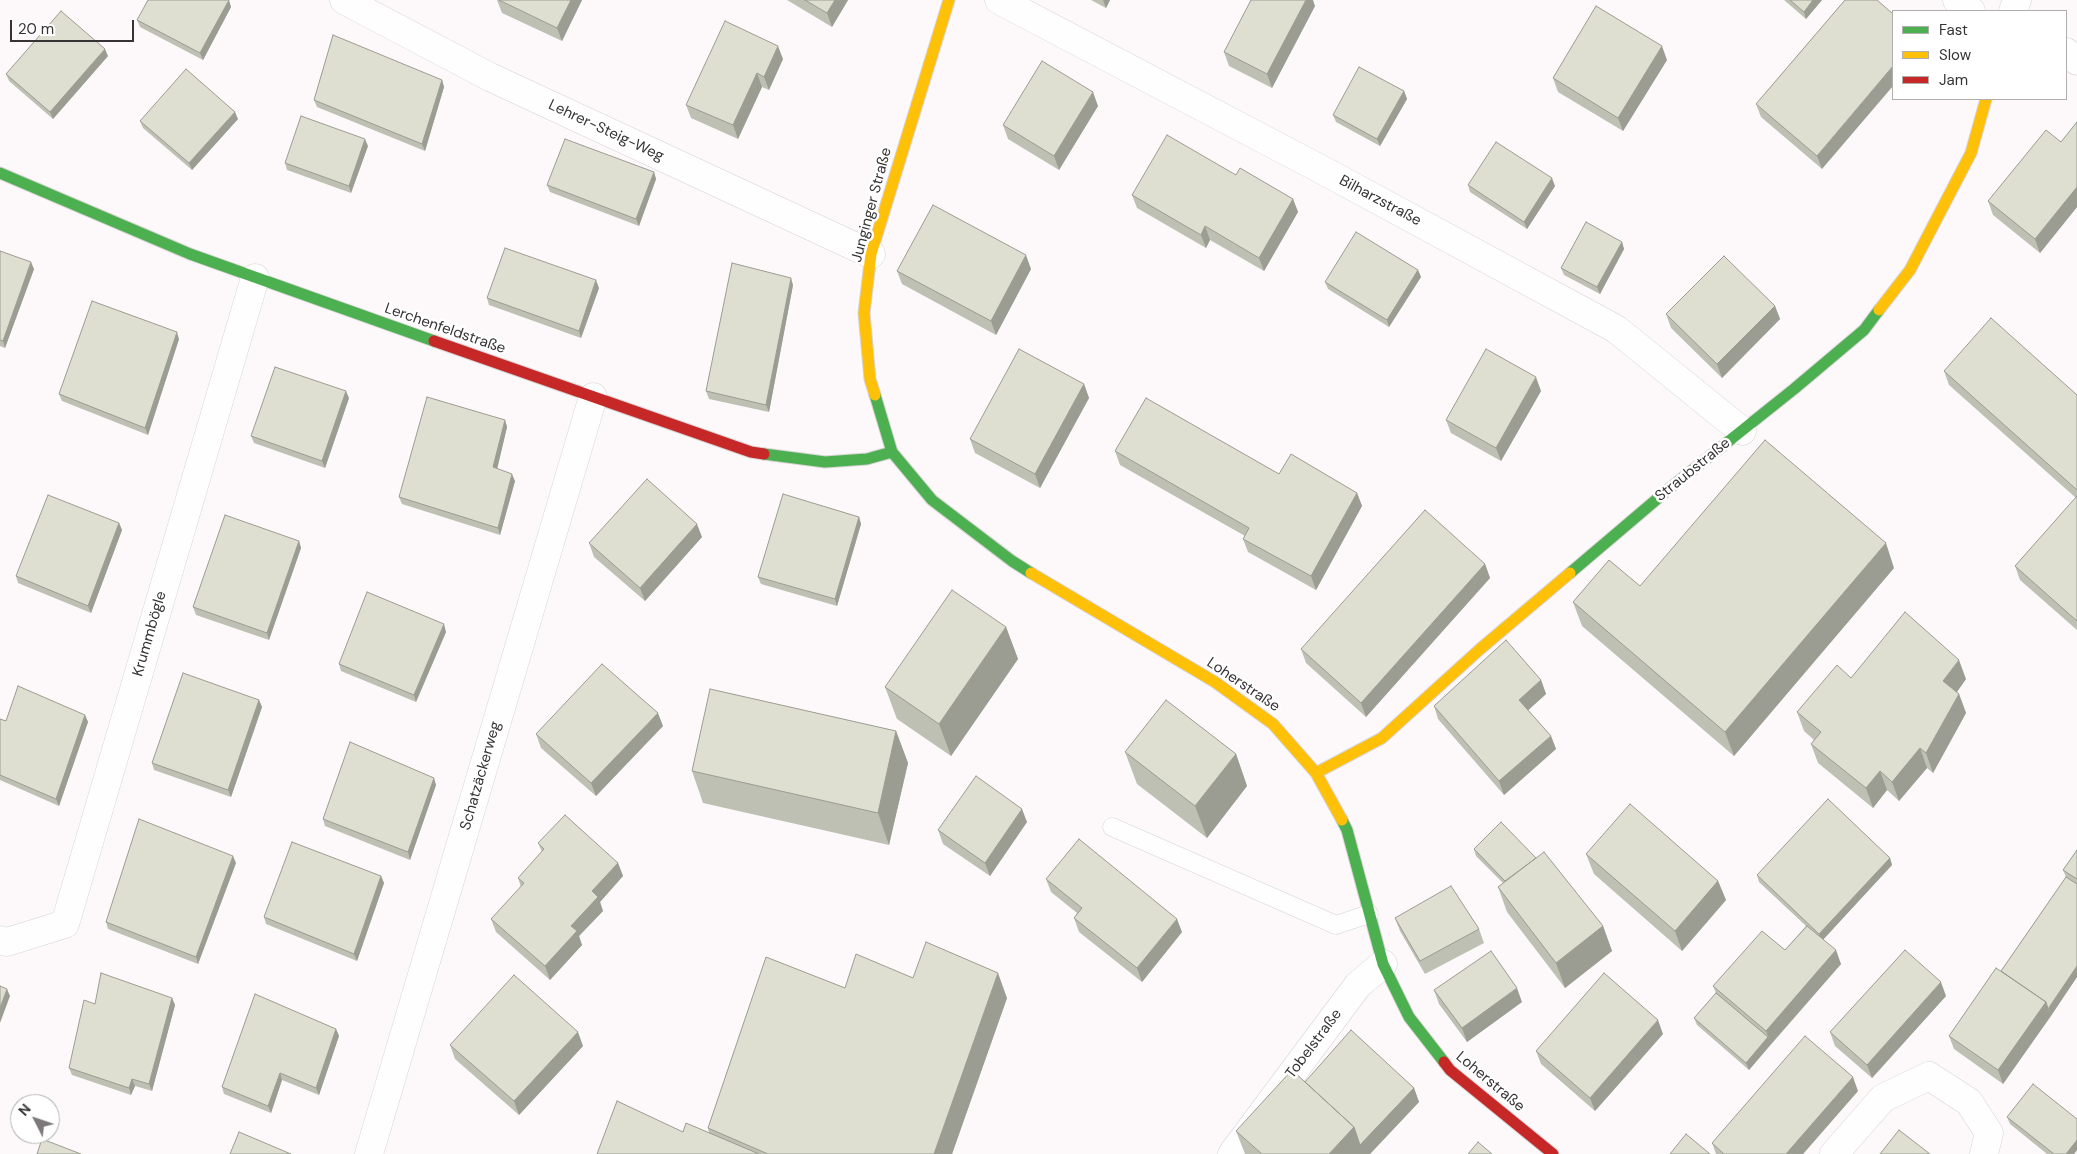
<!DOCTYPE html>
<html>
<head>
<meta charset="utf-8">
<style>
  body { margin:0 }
  #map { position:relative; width:2077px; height:1154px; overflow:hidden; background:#fdf9fa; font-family:"DM Sans",sans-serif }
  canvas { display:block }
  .legend { position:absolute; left:1892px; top:10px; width:175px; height:90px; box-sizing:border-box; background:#fff; border:1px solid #afadae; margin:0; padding:6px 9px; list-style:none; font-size:15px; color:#363334 }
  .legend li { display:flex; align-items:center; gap:10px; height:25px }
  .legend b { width:25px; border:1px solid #afadae }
  .north { position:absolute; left:10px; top:1094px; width:50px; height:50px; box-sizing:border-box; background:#fff; border:1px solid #afadae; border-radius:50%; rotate:311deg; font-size:14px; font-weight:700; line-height:20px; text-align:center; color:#363334 }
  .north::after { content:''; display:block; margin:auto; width:18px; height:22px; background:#7c7879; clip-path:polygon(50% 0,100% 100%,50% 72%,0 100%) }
  .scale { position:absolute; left:10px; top:20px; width:124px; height:22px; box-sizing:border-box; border:2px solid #363334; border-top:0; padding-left:6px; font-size:15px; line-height:18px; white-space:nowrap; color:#363334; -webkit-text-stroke:4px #fff; paint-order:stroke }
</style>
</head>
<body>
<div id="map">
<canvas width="2077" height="1154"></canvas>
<ul class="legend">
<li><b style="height:6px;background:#4caf50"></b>Fast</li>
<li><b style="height:6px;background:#ffc107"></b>Slow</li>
<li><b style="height:6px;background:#c62828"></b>Jam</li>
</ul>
<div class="north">N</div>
<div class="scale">20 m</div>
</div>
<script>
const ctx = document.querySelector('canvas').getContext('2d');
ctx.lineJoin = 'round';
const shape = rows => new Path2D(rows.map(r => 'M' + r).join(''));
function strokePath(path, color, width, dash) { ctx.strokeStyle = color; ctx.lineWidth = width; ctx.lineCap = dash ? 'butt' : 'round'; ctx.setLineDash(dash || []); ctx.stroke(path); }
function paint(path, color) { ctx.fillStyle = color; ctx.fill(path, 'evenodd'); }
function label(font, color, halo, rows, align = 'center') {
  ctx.font = font + ' "DM Sans",sans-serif'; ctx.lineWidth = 5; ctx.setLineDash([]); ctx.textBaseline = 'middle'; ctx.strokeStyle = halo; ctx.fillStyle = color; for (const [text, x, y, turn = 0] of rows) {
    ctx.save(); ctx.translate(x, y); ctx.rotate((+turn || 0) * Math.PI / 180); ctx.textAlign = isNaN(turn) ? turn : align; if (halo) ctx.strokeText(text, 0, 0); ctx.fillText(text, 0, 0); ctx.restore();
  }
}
const lane = shape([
  [1112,827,1336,925,1369,914]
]);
const street = shape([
  [344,0,490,77,871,254],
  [999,0,1328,173,1616,329,1742,431],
  [1957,0,1971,11],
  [2013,11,2017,0],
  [2066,52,2077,61],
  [0,940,7,942,65,924,255,278],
  [369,1154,593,397],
  [1232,1154,1358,985,1383,964],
  [1834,1154,1883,1098,1929,1076,1969,1102,1989,1133,1984,1154]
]);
const fast = shape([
  [0,173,190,254,434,341],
  [875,395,892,452,932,500,1012,561,1031,573],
  [764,454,825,462,867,459,892,452],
  [1570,573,1670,488,1794,389,1864,330,1879,310],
  [1342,820,1347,830,1383,964,1409,1017,1444,1062]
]);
const slow = shape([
  [1879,310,1910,270,1971,153,1986,99],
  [875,395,870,379,864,313,871,254,949,0],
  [1031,573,1215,682,1273,724,1316,773,1342,820],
  [1316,773,1382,738,1479,650,1570,573]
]);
const jam = shape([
  [434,341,751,452,764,454],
  [1444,1062,1450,1070,1553,1154]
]);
strokePath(lane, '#d7d3d4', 19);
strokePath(street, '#d7d3d4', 29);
strokePath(fast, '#d7d3d4', 13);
strokePath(slow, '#d7d3d4', 13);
strokePath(jam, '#d7d3d4', 13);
strokePath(lane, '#fffefe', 18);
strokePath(street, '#fffefe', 28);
strokePath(fast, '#4caf50', 11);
strokePath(slow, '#ffc107', 11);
strokePath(jam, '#c62828', 11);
paint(shape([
  [497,0,582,0,562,41,502,13],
  [787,0,848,0,832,27],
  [1091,0,1110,0,1106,8],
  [1784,0,1822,0,1806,19],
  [1845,0,1822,169,1761,117,1756,104],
  [1315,6,1272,88,1229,66,1224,52],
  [231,7,203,60,140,27,137,20],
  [108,56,53,119,9,81,6,74],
  [783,59,769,90,762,87,738,139,691,118,686,105],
  [1667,60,1623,131,1558,92,1553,78],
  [442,80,444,87,425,151,317,107,314,100],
  [1404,91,1407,99,1380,146,1336,122,1333,115],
  [1098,106,1059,170,1008,139,1003,125],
  [238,119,192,170,143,128,140,121],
  [2077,122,2077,207,2040,253,1993,215,1988,201,2061,142],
  [368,146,351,193,287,170,285,163],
  [654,172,656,179,639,226,550,192,547,185],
  [1236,175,1293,199,1298,212,1264,271,1210,240,1206,248,1137,208,1132,195],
  [1468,185,1555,186,1527,229,1470,192],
  [1622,242,1624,249,1600,294,1564,275,1561,268],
  [0,251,34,269,5,348,0,346],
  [1031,269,996,335,902,284,897,271],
  [1418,270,1421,277,1389,327,1328,289,1325,282],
  [793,285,769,412,709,399,706,391],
  [599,288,581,338,489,305,487,298],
  [1775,306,1780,319,1722,378,1671,328,1666,314],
  [179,339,148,435,62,401,59,394],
  [1944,371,2077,395,2077,630,2020,580,2015,566,2076,498,1949,385],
  [1084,384,1089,398,1040,488,975,453,970,439],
  [1541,391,1501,461,1451,433,1446,420],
  [349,398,325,468,254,443,251,436],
  [505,420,507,427,497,468,515,481,500,535,402,504,399,497],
  [1115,451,1279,474,1357,493,1362,506,1316,590,1248,552,1243,539,1245,536,1120,465],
  [859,517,861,524,837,606,761,584,758,577],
  [119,523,122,530,91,613,18,583,16,576],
  [702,537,645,601,594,557,589,543],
  [299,541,301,548,269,640,196,615,193,607],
  [1485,564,1490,578,1366,717,1306,663,1301,649],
  [1894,568,1734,756,1582,626,1573,602,1640,586],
  [1006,627,1018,659,951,756,897,719,885,687],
  [446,632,416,702,341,671,339,664],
  [1851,678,1966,679,1957,692,1959,694,1966,713,1933,773,1927,768,1899,801,1887,790,1873,808,1818,763,1811,744,1814,740,1804,731,1797,712],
  [1541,680,1546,694,1528,710,1551,736,1556,749,1504,795,1438,719,1434,706],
  [259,700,262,707,231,797,154,770,152,763],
  [85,715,88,722,59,806,0,780,0,719,6,721],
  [663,726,596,796,541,748,536,734],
  [896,731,908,763,889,845,703,803,692,771],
  [1125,752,1236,754,1247,786,1207,838,1137,784],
  [436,785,410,860,325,826,323,819],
  [1027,822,990,876,943,844,938,830],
  [538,843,618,863,623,876,600,902,603,911,579,936,582,945,550,980,496,932,491,919,521,887,518,878,542,852],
  [1474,849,1603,926,1612,951,1565,988,1507,912,1498,887,1503,883,1476,856],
  [2077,850,2077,977,2003,1084,1954,1049,1949,1036,2001,971,2066,877,2063,870],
  [1586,854,1718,881,1726,900,1682,951,1594,874],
  [1890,858,1892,865,1823,939,1841,964,1749,1070,1697,1025,1694,1018,1716,993,1713,986,1785,950,1806,926,1759,882,1757,875],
  [236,863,198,964,108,929,106,922],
  [381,876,384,883,357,961,266,924,264,917],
  [1046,879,1182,932,1142,982,1079,932,1074,918,1077,913,1051,892],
  [1395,918,1479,929,1484,943,1425,974,1400,931],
  [913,978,1007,998,952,1154,597,1154,709,1133,708,1128,845,988],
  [1434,990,1522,1002,1467,1042,1439,1004],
  [1946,996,1872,1078,1835,1046,1830,1032],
  [172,998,175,1005,152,1091,135,1086,131,1095,72,1075,69,1068,95,1004],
  [336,1029,339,1036,319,1095,282,1080,271,1113,224,1094,222,1087],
  [1663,1034,1595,1111,1541,1064,1536,1051],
  [450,1045,583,1046,519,1115,455,1059],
  [1305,1082,1414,1088,1419,1102,1370,1154,1245,1154,1236,1131],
  [1858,1091,1803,1154,1716,1154,1712,1143],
  [2007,1117,2077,1119,2077,1150,2074,1154,2047,1154,2010,1124]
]), '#bfc0b4');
paint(shape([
  [229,0,231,7,203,60,200,53],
  [571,0,582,0,562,41,557,28],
  [835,0,848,0,832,27,827,13],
  [1103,0,1110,0,1106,8],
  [1306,0,1313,0,1315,6,1272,88,1267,74],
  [1813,0,1822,0,1806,19,1804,12],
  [778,46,783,59,769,90,764,77],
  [1662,46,1667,60,1623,131,1618,118],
  [105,49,108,56,53,119,50,112],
  [1893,66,1893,86,1822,169,1817,156],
  [757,73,762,87,738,139,733,125],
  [442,80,444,87,425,151,422,144],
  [1404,91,1407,99,1380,146,1377,139],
  [1093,92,1098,106,1059,170,1054,156],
  [235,112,238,119,192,170,189,163],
  [365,139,368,146,351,193,349,186],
  [654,172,656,179,639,226,636,219],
  [1552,178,1555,186,1527,229,1524,222],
  [2077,187,2077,207,2040,253,2035,239],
  [1293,199,1298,212,1264,271,1259,258],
  [1205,226,1210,240,1206,248,1201,235],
  [1622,242,1624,249,1600,294,1597,287],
  [1026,255,1031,269,996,335,991,321],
  [31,262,34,269,5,348,3,341],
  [1418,270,1421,277,1389,327,1387,320],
  [791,278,793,285,769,412,766,405],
  [596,280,599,288,581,338,579,331],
  [1775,306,1780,319,1722,378,1717,364],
  [177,332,179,339,148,435,145,428],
  [1536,377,1541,391,1501,461,1496,448],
  [1084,384,1089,398,1040,488,1035,474],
  [346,391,349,398,325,468,322,461],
  [505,420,507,427,496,474,493,467],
  [512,474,515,481,500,535,498,528],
  [1357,493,1362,506,1316,590,1311,576],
  [859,517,861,524,837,606,835,599],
  [119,523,122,530,91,613,88,606],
  [697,524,702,537,645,601,640,588],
  [299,541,301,548,269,640,267,633],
  [1886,543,1894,568,1734,756,1725,732],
  [1485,564,1490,578,1366,717,1361,703],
  [444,624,446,632,416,702,414,695],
  [1006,627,1018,659,951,756,939,724],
  [1959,660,1966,679,1951,700,1943,681],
  [1541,680,1546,694,1524,714,1519,700],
  [1959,694,1966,713,1933,773,1926,753],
  [259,700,262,707,231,797,228,790],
  [658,713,663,726,596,796,591,783],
  [85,715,88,722,59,806,56,799],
  [896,731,908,763,889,845,878,813],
  [1551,736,1556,749,1504,795,1499,781],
  [1920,748,1927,768,1899,801,1892,782],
  [1236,754,1247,786,1207,838,1195,806],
  [1880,771,1887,790,1873,808,1866,788],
  [434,778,436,785,410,860,408,852],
  [1022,809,1027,822,990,876,985,863],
  [233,856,236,863,198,964,196,957],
  [1890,858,1892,865,1822,941,1819,934],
  [618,863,623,876,600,902,603,911,579,936,582,945,550,980,545,966,592,891],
  [381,876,384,883,357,961,354,954],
  [1718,881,1726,900,1682,951,1675,931],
  [1177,919,1182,932,1142,982,1137,968],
  [1603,926,1612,951,1565,988,1556,963],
  [1836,950,1841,964,1771,1044,1766,1031],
  [2077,966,2077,977,2051,1016,2048,1009],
  [998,973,1007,998,952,1154,934,1154],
  [1941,982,1946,996,1872,1078,1867,1065],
  [1517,988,1522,1002,1467,1042,1462,1028],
  [7,989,10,996,0,1023,0,1008],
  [172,998,175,1005,152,1091,149,1084],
  [2046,1002,2051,1016,2003,1084,1998,1070],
  [1658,1020,1663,1034,1595,1111,1590,1098],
  [336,1029,339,1036,319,1095,316,1088],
  [578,1032,583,1046,519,1115,514,1101],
  [1768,1037,1771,1044,1749,1070,1746,1063],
  [280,1073,282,1080,271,1113,268,1106],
  [1853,1077,1858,1091,1803,1154,1786,1154],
  [132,1079,135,1086,131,1095,129,1088],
  [1414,1088,1419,1102,1370,1154,1329,1154,1354,1127],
  [2077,1140,2077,1150,2074,1154,2066,1154]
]), '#9b9c92');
const building = shape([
  [148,0,229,0,200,53,137,20,148,0],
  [499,0,571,0,557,28,499,0],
  [805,0,835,0,827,13,805,0],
  [1251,0,1306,0,1267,74,1224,52,1251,0],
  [1790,0,1813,0,1804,12,1790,0],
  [1845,0,1877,0,1893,14,1893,66,1817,156,1756,104,1845,0],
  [1596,6,1662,46,1618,118,1553,78,1596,6],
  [61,11,105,49,50,112,6,74,61,11],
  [725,21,778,46,764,77,757,73,733,125,686,105,725,21],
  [333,35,442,80,422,144,314,100,333,35],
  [1042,61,1093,92,1054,156,1003,125,1042,61],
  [1359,67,1404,91,1377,139,1333,115,1359,67],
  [186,69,235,112,189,163,140,121,186,69],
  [301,116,365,139,349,186,285,163,301,116],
  [2077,122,2077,187,2035,239,1988,201,2046,130,2061,142,2077,122],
  [1167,135,1236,175,1240,168,1293,199,1259,258,1205,226,1201,235,1132,195,1167,135],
  [565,139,654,172,636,219,547,185,565,139],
  [1496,142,1552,178,1524,222,1468,185,1496,142],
  [933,205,1026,255,991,321,897,271,933,205],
  [1586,222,1622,242,1597,287,1561,268,1586,222],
  [1356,232,1418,270,1387,320,1325,282,1356,232],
  [505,248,596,280,579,331,487,298,505,248],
  [0,251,31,262,3,341,0,340,0,251],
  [1724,256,1775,306,1717,364,1666,314,1724,256],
  [732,263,791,278,766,405,706,391,732,263],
  [92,301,177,332,145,428,59,394,92,301],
  [1991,318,2077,395,2077,490,1944,371,1991,318],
  [1019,349,1084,384,1035,474,970,439,1019,349],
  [1486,349,1536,377,1496,448,1446,420,1486,349],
  [275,367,346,391,322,461,251,436,275,367],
  [427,397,505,420,493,467,512,474,498,528,399,497,427,397],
  [1146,398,1279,474,1291,454,1357,493,1311,576,1243,539,1249,528,1115,451,1146,398],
  [1765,440,1886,543,1725,732,1573,602,1609,560,1640,586,1765,440],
  [647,479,697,524,640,588,589,543,647,479],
  [783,494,859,517,835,599,758,577,783,494],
  [48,495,119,523,88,606,16,576,48,495],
  [2077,496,2077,621,2015,566,2077,496],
  [1425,510,1485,564,1361,703,1301,649,1425,510],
  [225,515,299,541,267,633,193,607,225,515],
  [952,590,1006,627,939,724,885,687,952,590],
  [367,592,444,624,414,695,339,664,367,592],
  [1905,612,1959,660,1943,681,1959,694,1926,753,1920,748,1892,782,1880,771,1866,788,1811,744,1821,732,1797,712,1837,665,1851,678,1905,612],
  [1506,640,1541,680,1519,700,1551,736,1499,781,1434,706,1506,640],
  [602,664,658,713,591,783,536,734,602,664],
  [183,673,259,700,228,790,152,763,183,673],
  [18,686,85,715,56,799,0,775,0,719,6,721,18,686],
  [710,689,896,731,878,813,692,771,710,689],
  [1166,700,1236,754,1195,806,1125,752,1166,700],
  [350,742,434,778,408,852,323,819,350,742],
  [976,776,1022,809,985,863,938,830,976,776],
  [1828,799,1890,858,1819,934,1757,875,1828,799],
  [1630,804,1718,881,1675,931,1586,854,1630,804],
  [565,815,618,863,592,891,598,897,571,926,577,931,545,966,491,919,524,883,518,878,544,849,538,843,565,815],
  [139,819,233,856,196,957,106,922,139,819],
  [1501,822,1536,858,1505,881,1474,849,1501,822],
  [1079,839,1177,919,1137,968,1074,918,1082,908,1046,879,1079,839],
  [292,842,381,876,354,954,264,917,292,842],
  [2077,850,2077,879,2063,870,2077,850],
  [1544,852,1603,926,1556,963,1498,887,1544,852],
  [2066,877,2077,884,2077,966,2048,1009,2046,1002,2001,971,2066,877],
  [1451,886,1479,929,1420,961,1395,918,1451,886],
  [1807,926,1836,950,1766,1031,1713,986,1762,931,1785,950,1807,926],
  [926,942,998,973,934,1154,768,1154,708,1128,766,957,845,988,856,954,913,978,926,942],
  [1905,950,1941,982,1867,1065,1830,1032,1905,950],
  [1491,951,1517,988,1462,1028,1434,990,1491,951],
  [1996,968,2046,1002,1998,1070,1949,1036,1996,968],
  [101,973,172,998,149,1084,132,1079,129,1088,69,1068,84,1000,95,1004,101,973],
  [1604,973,1658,1020,1590,1098,1536,1051,1604,973],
  [514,975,578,1032,514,1101,450,1045,514,975],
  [0,986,7,989,0,1008,0,986],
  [1716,993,1768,1037,1746,1063,1694,1018,1716,993],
  [255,994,336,1029,316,1088,280,1073,268,1106,222,1087,255,994],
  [1351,1030,1414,1088,1360,1145,1354,1127,1305,1082,1351,1030],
  [1805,1036,1853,1077,1786,1154,1724,1154,1712,1143,1805,1036],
  [1292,1070,1354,1127,1329,1154,1262,1154,1236,1131,1292,1070],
  [2033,1084,2077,1119,2077,1140,2066,1154,2054,1154,2007,1117,2033,1084],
  [617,1101,683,1132,686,1123,759,1154,597,1154,617,1101],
  [1899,1130,1930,1154,1880,1154,1899,1130],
  [239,1132,291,1154,230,1154,239,1132],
  [1686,1134,1710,1154,1670,1154,1686,1134],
  [42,1139,81,1154,37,1154,42,1139],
  [1478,1142,1492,1154,1468,1154,1478,1142]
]);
paint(building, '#dedfd1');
strokePath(building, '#9b9c92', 1);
label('15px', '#363334', '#fff', [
  ["Lehrer-Steig-Weg",606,131,25],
  ["Bilharzstraße",1380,201,28],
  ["Junginger Straße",872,205,-75],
  ["Lerchenfeldstraße",445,329,19],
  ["Straubstraße",1693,470,-39],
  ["Krummbögle",150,634,-74],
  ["Loherstraße",1243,685,34],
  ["Schatzäckerweg",481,776,-74],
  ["Tobelstraße",1314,1044,-53],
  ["Loherstraße",1490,1082,40]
]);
</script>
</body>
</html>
